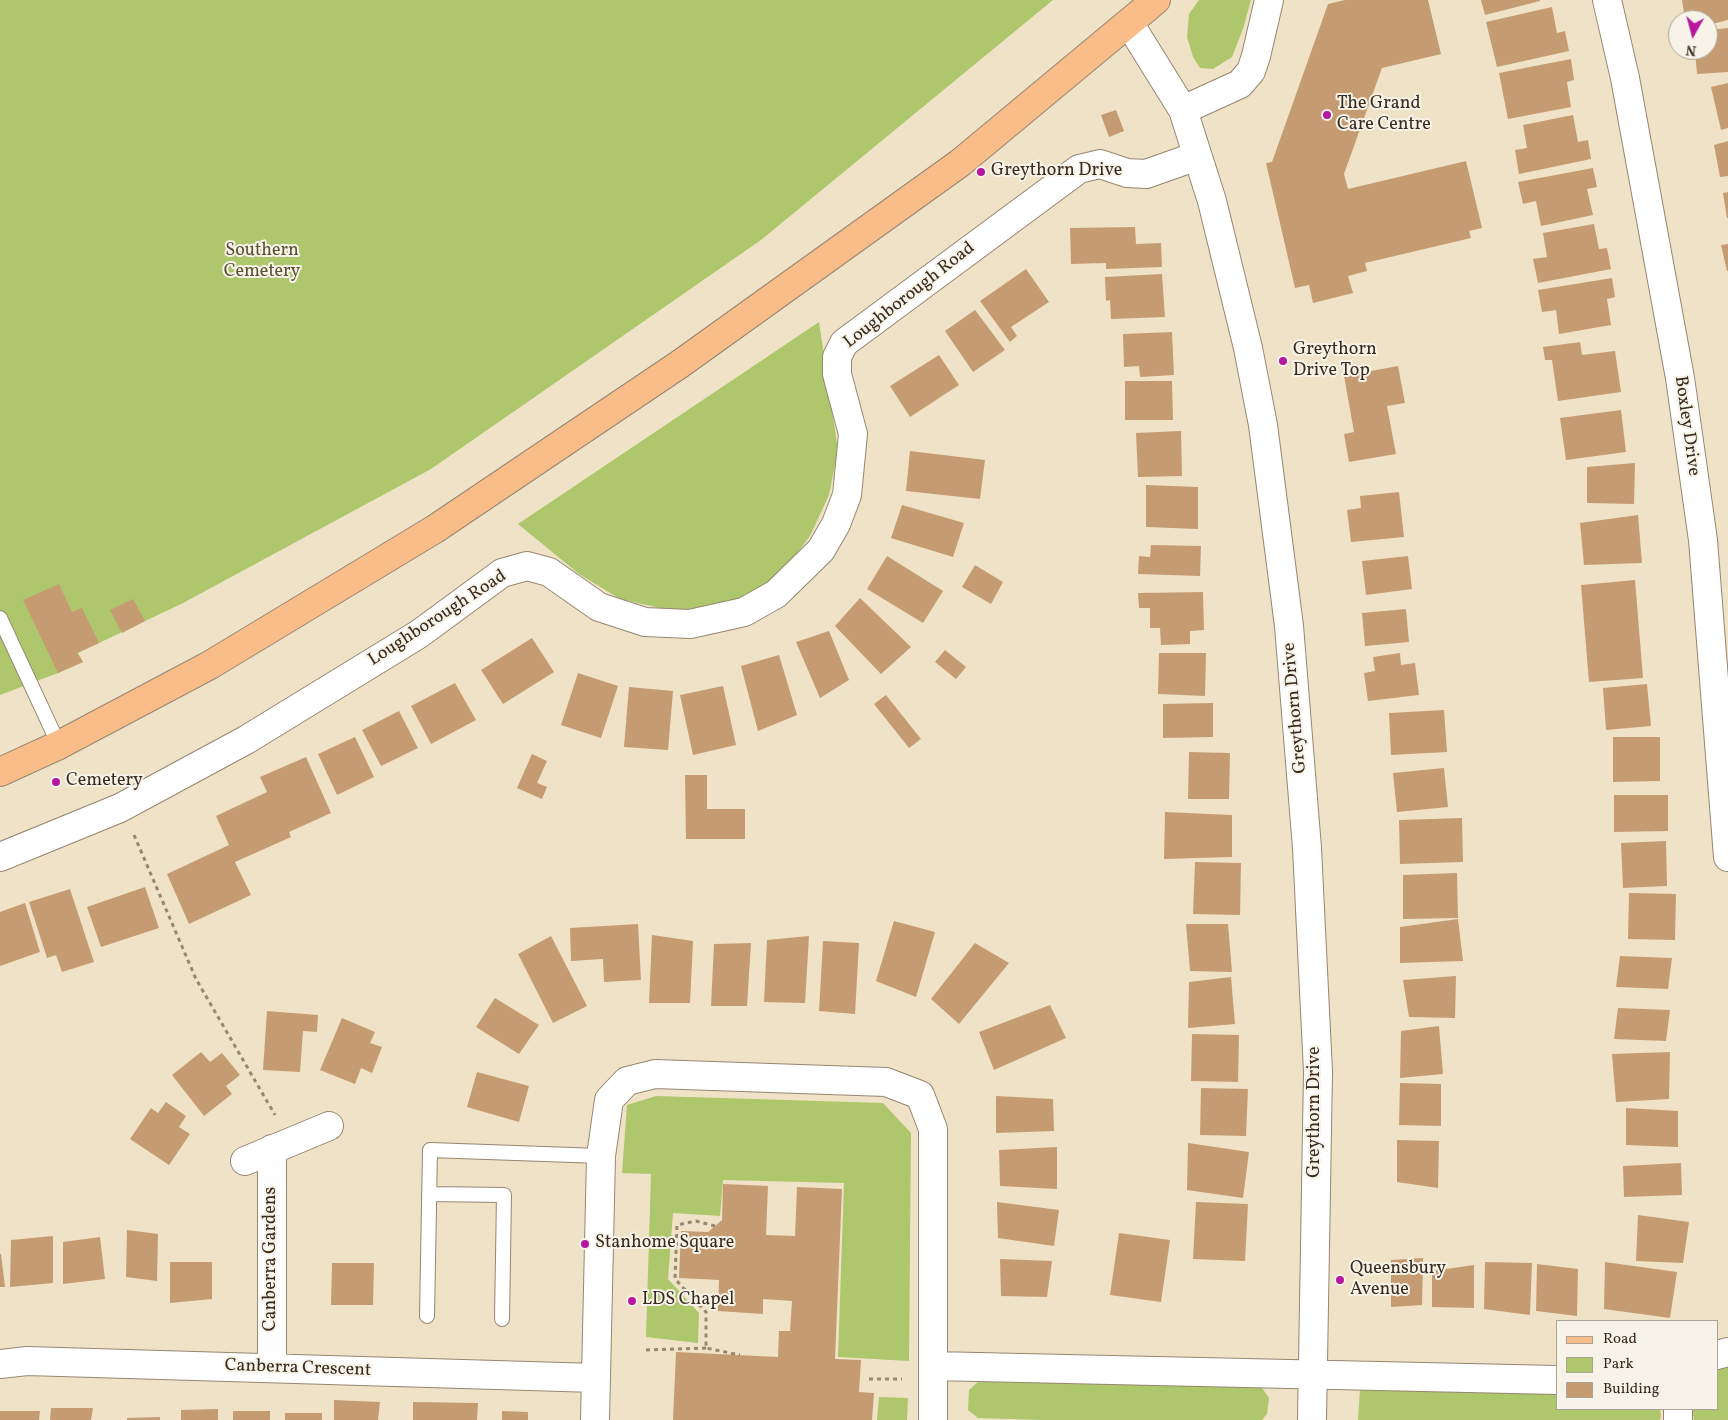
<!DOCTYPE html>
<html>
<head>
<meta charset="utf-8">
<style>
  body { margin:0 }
  #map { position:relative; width:1728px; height:1420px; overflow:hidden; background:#f0e2c6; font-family:Vollkorn,serif }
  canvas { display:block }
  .legend { position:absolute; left:1556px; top:1320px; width:162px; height:90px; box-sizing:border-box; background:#f7f3e8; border:1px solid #aca397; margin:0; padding:6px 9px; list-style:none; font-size:15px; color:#3b2a1e }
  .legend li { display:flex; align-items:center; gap:10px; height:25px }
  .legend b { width:25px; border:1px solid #aca397 }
  .north { position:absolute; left:1668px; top:10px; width:50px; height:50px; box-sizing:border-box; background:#f7f3e8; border:1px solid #aca397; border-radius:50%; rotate:187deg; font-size:14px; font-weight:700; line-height:20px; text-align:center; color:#3b2a1e }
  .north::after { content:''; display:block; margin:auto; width:18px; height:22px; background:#b5179e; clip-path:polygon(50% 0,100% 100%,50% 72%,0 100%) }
</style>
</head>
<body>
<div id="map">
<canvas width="1728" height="1420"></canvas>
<ul class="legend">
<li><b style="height:6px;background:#f8bd88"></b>Road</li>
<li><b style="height:14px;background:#aec76c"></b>Park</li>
<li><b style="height:14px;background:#c59c72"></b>Building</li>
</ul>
<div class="north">N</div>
</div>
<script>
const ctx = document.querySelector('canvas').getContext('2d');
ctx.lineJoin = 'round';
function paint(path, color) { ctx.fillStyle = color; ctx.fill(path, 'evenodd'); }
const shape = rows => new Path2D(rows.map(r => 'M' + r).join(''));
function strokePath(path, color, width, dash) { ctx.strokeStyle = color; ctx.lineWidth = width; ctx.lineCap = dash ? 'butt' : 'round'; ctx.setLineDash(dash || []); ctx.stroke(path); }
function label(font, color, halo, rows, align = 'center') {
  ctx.font = font + ' Vollkorn,serif'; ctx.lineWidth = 4; ctx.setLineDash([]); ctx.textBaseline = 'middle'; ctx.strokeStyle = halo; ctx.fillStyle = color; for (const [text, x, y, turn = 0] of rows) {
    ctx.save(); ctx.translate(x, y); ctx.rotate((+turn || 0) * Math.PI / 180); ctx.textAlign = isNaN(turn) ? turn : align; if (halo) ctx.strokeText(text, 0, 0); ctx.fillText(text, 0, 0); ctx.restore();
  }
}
paint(shape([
  [0,0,1053,0,761,240,431,469,183,603,78,653,83,662,58,673,0,695],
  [1199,0,1251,0,1243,29,1232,57,1213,69,1200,68,1193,57,1187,37,1189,14],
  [819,322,838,450,829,495,810,536,779,577,728,604,673,611,620,599,579,574,518,524],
  [656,1096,883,1103,911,1133,909,1361,838,1357,844,1183,723,1180,720,1216,673,1213,668,1279,699,1313,698,1343,646,1337,651,1174,622,1173,627,1105],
  [1728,1367,1728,1420,1694,1420,1692,1409,1717,1409,1717,1370],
  [978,1382,1260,1385,1269,1398,1267,1414,1262,1420,1042,1420,978,1418,968,1410,969,1390],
  [1360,1389,1557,1393,1557,1409,1660,1409,1661,1416,1660,1420,1358,1420],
  [879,1397,908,1398,907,1420,877,1420]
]), '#aec76c');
paint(shape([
  [1345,0,1428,0,1441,54,1382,68,1344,174,1348,189,1466,161,1482,228,1469,231,1471,238,1365,263,1367,271,1348,276,1353,293,1313,303,1309,285,1295,288,1266,163,1272,162,1328,4],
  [1481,0,1540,0,1540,1,1485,15],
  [1682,0,1728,0,1728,20,1708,25,1708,20,1685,20],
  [1552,7,1557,33,1565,31,1569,51,1497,67,1486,22],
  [1728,28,1728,72,1697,74,1695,50,1708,50,1708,30],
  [1571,59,1574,80,1567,82,1571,107,1508,119,1499,73],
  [1728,83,1728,128,1721,130,1711,87],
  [1116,110,1124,131,1109,137,1101,115],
  [1573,115,1578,142,1588,140,1591,159,1519,174,1515,150,1527,148,1523,125],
  [1728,141,1728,176,1720,177,1714,145],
  [1593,168,1597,187,1587,189,1593,215,1541,226,1536,201,1523,204,1518,182],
  [1728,192,1728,218,1727,218,1723,193],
  [1594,224,1599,249,1607,248,1611,269,1538,283,1533,259,1547,257,1543,233],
  [1135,227,1136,244,1161,243,1162,267,1106,269,1106,263,1071,264,1070,228],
  [1728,244,1728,271,1727,271,1721,245],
  [1026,269,1049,302,1011,327,1017,336,1010,342,980,301],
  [1162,274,1165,317,1111,319,1110,300,1106,301,1105,277],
  [1612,278,1615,297,1607,299,1611,325,1559,334,1556,310,1542,312,1538,290],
  [975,310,1005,350,973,372,945,331],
  [1172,332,1174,375,1140,377,1139,366,1124,367,1123,334],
  [1580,342,1582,355,1615,351,1621,392,1558,401,1552,360,1545,360,1543,347],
  [939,355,959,385,910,417,890,386],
  [1398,366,1405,403,1387,406,1396,454,1349,462,1344,434,1354,432,1344,376],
  [1125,381,1172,381,1173,420,1125,420],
  [1621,410,1626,452,1566,460,1560,418],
  [1181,431,1182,476,1138,477,1136,433],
  [910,451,985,460,980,499,906,491],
  [1635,463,1634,504,1587,503,1587,467],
  [1146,485,1198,487,1198,529,1146,527],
  [1399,492,1404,537,1351,542,1347,510,1361,508,1360,496],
  [902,505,964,523,953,557,891,538],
  [1638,515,1642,563,1584,565,1580,523],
  [1151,545,1201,546,1200,576,1138,574,1139,556,1150,557],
  [887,556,943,591,923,623,867,589],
  [1408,556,1412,589,1366,595,1362,561],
  [975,565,1003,582,991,604,962,587],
  [1635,580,1643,678,1589,682,1581,585],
  [59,584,72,612,82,608,99,643,77,653,83,662,58,673,23,600],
  [1203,592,1204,630,1190,631,1190,644,1161,645,1160,628,1150,628,1150,608,1139,608,1138,593],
  [860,598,911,647,881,674,835,626],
  [133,599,145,621,122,633,110,610],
  [1406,609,1409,642,1365,646,1362,613],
  [829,631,849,680,820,698,796,642],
  [532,638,554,672,503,704,481,670],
  [945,650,966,667,956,679,935,662],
  [1159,653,1206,653,1205,696,1158,694],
  [1400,653,1401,665,1415,663,1419,695,1368,701,1364,673,1375,671,1373,657],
  [779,655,797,715,758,731,741,666],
  [578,673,618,686,601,738,561,725],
  [455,683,476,720,431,744,411,706],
  [1647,684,1651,726,1606,730,1603,688],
  [723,686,736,745,693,755,680,695],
  [629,687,673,691,668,750,624,747],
  [886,695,921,739,909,748,874,704],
  [1213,703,1213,737,1163,738,1163,704],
  [1444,710,1447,752,1391,755,1389,713],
  [399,711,418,748,381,766,362,730],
  [355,737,374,777,337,795,318,754],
  [1613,737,1660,737,1660,781,1613,782],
  [1189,752,1230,753,1229,799,1188,799],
  [532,754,547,761,537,783,547,787,542,799,517,788],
  [306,757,331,813,289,832,291,837,235,862,251,895,189,924,167,874,229,845,216,816,267,792,260,777],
  [1444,768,1448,807,1397,812,1393,773],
  [685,775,707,775,707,809,745,809,745,839,686,839],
  [1614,795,1668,795,1668,831,1614,832],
  [1165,812,1232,815,1232,857,1164,859],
  [1462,818,1463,862,1400,864,1399,820],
  [1666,841,1667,886,1623,888,1621,843],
  [1195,862,1241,863,1240,915,1193,914],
  [1457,873,1458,918,1403,919,1403,875],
  [145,887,159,928,101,947,87,907],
  [70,889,94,962,62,972,56,955,47,958,29,902],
  [1629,893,1676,894,1675,940,1628,939],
  [25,903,40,952,0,966,0,912],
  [1458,919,1463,961,1400,963,1400,927],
  [894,921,935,932,916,997,876,981],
  [638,924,641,980,604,982,603,959,571,961,570,928],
  [1186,924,1228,924,1232,972,1190,971],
  [652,935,693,941,690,1003,649,1003],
  [551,936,587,1006,553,1023,518,954],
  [809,936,805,1003,764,1002,767,940],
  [823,941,859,943,855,1014,819,1011],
  [751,943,747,1006,711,1006,714,944],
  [975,943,1009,963,959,1024,931,999],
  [1620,956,1672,958,1668,989,1616,987],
  [1456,976,1455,1018,1409,1017,1403,980],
  [1231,977,1235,1024,1188,1028,1189,982],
  [495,998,539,1025,519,1054,476,1027],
  [1050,1005,1066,1038,994,1070,979,1032],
  [1618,1008,1670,1010,1666,1041,1614,1039],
  [267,1011,318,1015,317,1032,303,1031,300,1072,263,1070],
  [342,1018,375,1032,370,1043,382,1047,372,1073,361,1068,355,1084,320,1070],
  [1439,1026,1443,1074,1400,1078,1401,1031],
  [1192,1034,1239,1035,1238,1082,1191,1081],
  [201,1052,210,1062,222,1053,240,1075,226,1086,232,1094,204,1116,172,1075],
  [1670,1052,1669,1099,1616,1102,1612,1054],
  [477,1072,529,1086,519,1122,467,1107],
  [1400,1083,1441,1084,1441,1126,1399,1125],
  [1201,1088,1248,1089,1246,1136,1200,1135],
  [996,1096,1053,1099,1054,1131,996,1133],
  [166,1102,186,1116,179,1127,190,1134,169,1165,130,1139,151,1108,158,1113],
  [1626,1108,1678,1111,1678,1147,1626,1145],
  [1397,1140,1439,1141,1438,1188,1397,1182],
  [1188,1143,1249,1152,1243,1198,1187,1190],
  [1057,1147,1057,1189,1000,1186,999,1150],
  [1681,1163,1682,1195,1624,1197,1623,1166],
  [723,1184,768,1186,766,1235,795,1236,797,1187,842,1189,835,1359,861,1360,859,1392,874,1393,872,1420,673,1420,676,1352,778,1357,779,1331,790,1331,792,1301,763,1299,763,1314,718,1311,719,1280,679,1278,681,1231,708,1232,722,1220],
  [997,1202,1059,1210,1054,1246,998,1238],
  [1196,1202,1248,1204,1245,1261,1193,1259],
  [1638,1215,1689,1222,1683,1263,1636,1261],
  [127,1230,158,1234,157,1281,126,1277],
  [1119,1233,1170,1240,1161,1302,1110,1295],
  [53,1236,53,1283,10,1287,11,1240],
  [100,1237,105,1279,63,1284,63,1242],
  [0,1254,1,1254,5,1287,0,1287],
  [1423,1258,1422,1305,1391,1307,1391,1260],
  [1000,1259,1052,1261,1047,1297,1001,1296],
  [170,1262,212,1262,212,1299,170,1303],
  [1485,1262,1532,1263,1530,1315,1484,1309],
  [1605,1262,1677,1272,1670,1318,1604,1309],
  [332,1263,374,1263,373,1305,331,1305],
  [1537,1264,1578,1269,1577,1316,1536,1311],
  [1474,1265,1474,1308,1432,1307,1432,1271],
  [334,1400,380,1402,378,1420,334,1420],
  [413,1402,478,1403,477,1420,413,1420],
  [51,1408,93,1408,91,1420,50,1420],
  [218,1409,218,1420,181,1420,181,1410],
  [0,1411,40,1411,39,1420,0,1420],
  [233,1411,270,1411,270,1420,233,1420],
  [502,1411,528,1412,528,1420,502,1420],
  [285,1413,322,1413,322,1420,285,1420],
  [160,1417,160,1420,127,1420,127,1418]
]), '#c59c72');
const service = shape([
  [0,618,59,745],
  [429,1194,504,1195,502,1319],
  [427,1316,430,1150,601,1156]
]);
const minor = shape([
  [1607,0,1625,78,1680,378,1703,540,1728,857],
  [1129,23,1183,110,1212,201,1248,348,1263,425,1289,626,1307,848,1318,1072,1312,1420],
  [1183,110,1240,84,1251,71,1256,56,1269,0],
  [0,857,120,808,246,740,419,634,502,573,527,566,549,572,599,607,645,622,690,624,744,612,776,594,821,550,836,524,847,495,853,434,837,374,837,357,844,343,1079,169,1100,164,1127,173,1146,174,1197,156],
  [272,1149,272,1368],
  [245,1161,329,1126],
  [1717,1355,1728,1352],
  [0,1364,27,1361,596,1378],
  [933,1366,1557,1380],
  [1678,1409,1678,1420],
  [595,1420,601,1156,609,1100,627,1081,655,1074,886,1082,920,1095,933,1129,933,1420]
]);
const primary = shape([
  [0,772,59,745,210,665,435,529,680,364,960,163,1156,0]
]);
strokePath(service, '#968672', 16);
strokePath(minor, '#968672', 30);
strokePath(primary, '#968672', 30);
strokePath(shape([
  [134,835,196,979,275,1115],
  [715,1226,696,1221,677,1225,675,1279,706,1312,706,1348,740,1355],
  [646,1350,706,1348],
  [869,1379,902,1379]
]), '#968672', 3, [4, 4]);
strokePath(service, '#fff', 14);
strokePath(minor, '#fff', 28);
strokePath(primary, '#f8bd88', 28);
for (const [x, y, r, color] of [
  [1327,115,5,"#b5179e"],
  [981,172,5,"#b5179e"],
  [1283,361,5,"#b5179e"],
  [56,782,5,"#b5179e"],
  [585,1244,5,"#b5179e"],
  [1340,1280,5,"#b5179e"],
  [632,1301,5,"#b5179e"]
]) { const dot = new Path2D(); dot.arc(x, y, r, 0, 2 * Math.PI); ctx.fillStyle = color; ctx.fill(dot); strokePath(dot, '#f7f3e8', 2); }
label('18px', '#3b2a1e', '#f7f3e8', [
  ["The Grand",1337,105],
  ["Care Centre",1337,126],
  ["Greythorn Drive",991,172],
  ["Greythorn",1293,351],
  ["Drive Top",1293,372],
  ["Cemetery",66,782],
  ["Stanhome Square",595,1244],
  ["Queensbury",1350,1270],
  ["Avenue",1350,1291],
  ["LDS Chapel",642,1301]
], 'left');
label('18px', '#585132', '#f7f3e8', [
  ["Southern",262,252],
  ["Cemetery",262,273]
]);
label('18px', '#3b2a1e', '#f7f3e8', [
  ["Loughborough Road",910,296,-38],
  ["Boxley Drive",1686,426,82],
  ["Loughborough Road",438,619,-33],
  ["Greythorn Drive",1296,708,-95],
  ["Greythorn Drive",1316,1112,-90],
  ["Canberra Gardens",272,1259,-90],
  ["Canberra Crescent",298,1369,2]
]);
</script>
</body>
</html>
